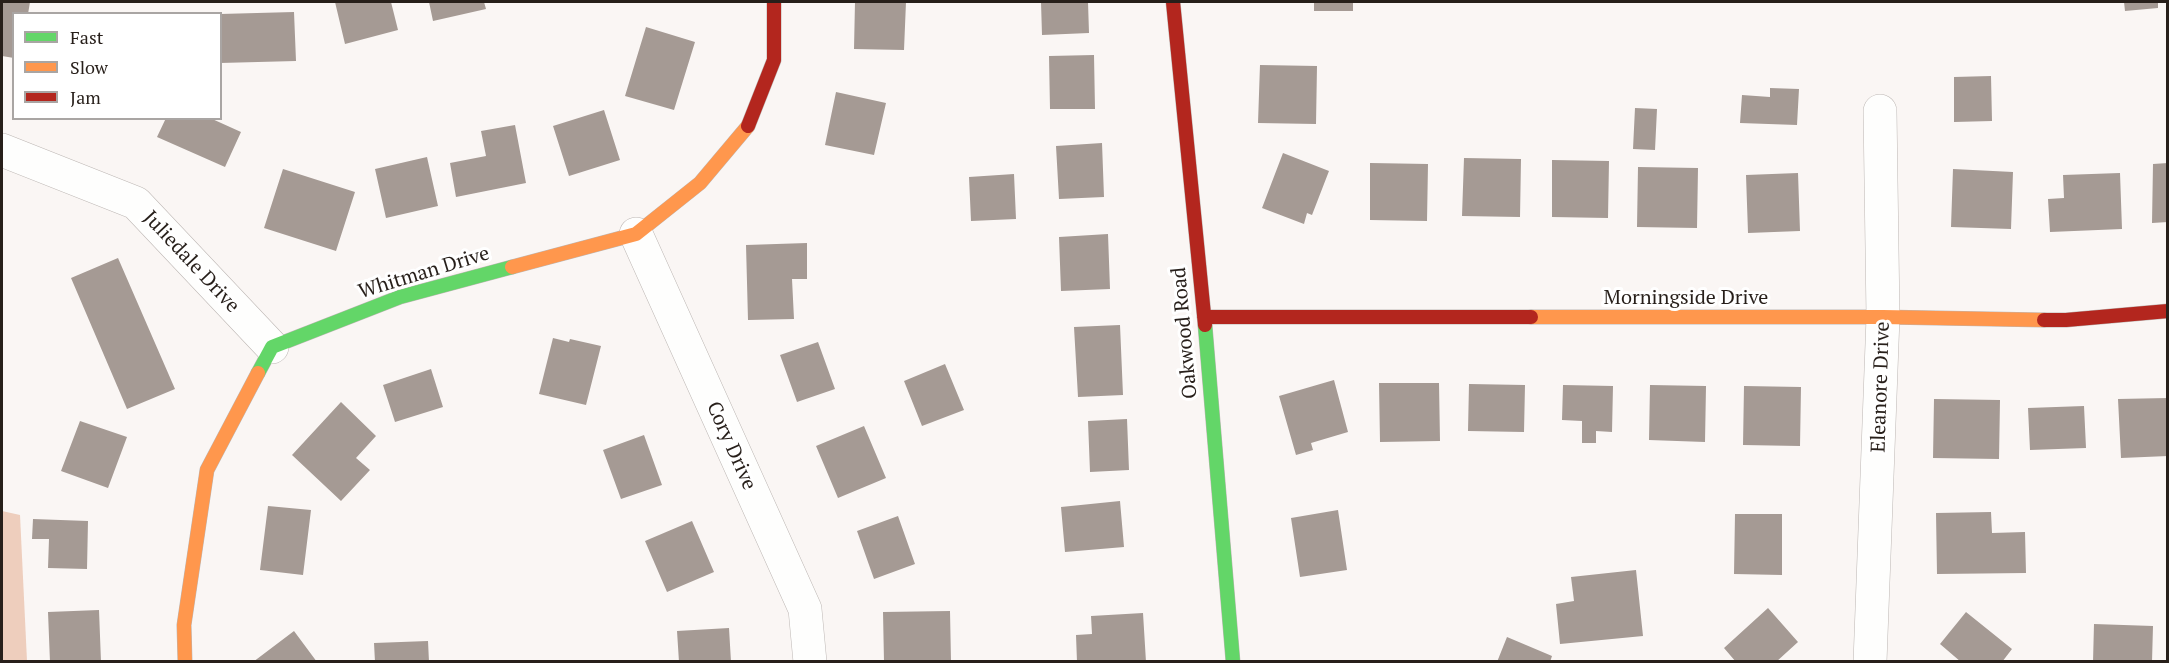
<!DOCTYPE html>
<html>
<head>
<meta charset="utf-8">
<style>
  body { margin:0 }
  #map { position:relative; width:2169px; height:663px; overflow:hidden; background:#faf6f4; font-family:"PT Serif",serif }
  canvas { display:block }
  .frame { position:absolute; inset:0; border:3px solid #271f1a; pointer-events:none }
  .legend { position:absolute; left:12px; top:12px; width:210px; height:108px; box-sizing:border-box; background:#fff; border:2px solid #a9a5a3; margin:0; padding:8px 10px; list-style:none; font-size:18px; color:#271f1a }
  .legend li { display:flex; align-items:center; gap:12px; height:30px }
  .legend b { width:30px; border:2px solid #a9a5a3 }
</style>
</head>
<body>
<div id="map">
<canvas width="2169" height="663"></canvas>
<div class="frame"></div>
<ul class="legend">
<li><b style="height:8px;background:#63d668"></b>Fast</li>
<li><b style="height:8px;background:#ff974d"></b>Slow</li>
<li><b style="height:8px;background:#b3261e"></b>Jam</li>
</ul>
</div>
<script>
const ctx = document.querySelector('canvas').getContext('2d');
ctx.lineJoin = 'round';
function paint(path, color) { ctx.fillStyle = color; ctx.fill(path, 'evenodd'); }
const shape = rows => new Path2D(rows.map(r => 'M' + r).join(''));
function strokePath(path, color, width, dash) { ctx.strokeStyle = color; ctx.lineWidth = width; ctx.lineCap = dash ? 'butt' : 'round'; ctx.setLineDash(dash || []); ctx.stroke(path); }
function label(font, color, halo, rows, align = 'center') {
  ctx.font = font + ' "PT Serif",serif'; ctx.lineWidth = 6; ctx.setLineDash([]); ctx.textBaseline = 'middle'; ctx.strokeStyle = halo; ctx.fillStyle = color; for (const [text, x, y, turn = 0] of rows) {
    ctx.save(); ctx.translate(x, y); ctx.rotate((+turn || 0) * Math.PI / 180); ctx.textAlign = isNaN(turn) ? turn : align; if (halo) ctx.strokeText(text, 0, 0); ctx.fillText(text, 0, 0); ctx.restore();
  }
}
paint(shape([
  [2,511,20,515,27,661,2,661]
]), '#eecebd');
paint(shape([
  [2,2,30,2,28,14,14,14,14,58,2,56],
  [335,2,391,2,398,30,345,44],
  [429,2,484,2,486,9,433,21],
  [855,2,906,2,904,50,854,49],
  [1041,2,1088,2,1089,33,1042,35],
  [1314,2,1353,2,1353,11,1314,11],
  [2124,2,2158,2,2158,8,2125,11],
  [294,12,296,61,220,63,220,14],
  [646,27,695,42,674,110,625,96],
  [1094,55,1095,109,1050,109,1049,56],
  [1260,65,1317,66,1316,124,1258,123],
  [1991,76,1992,121,1954,122,1954,77],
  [1770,88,1799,89,1797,125,1740,123,1742,95,1770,97],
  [836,92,886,103,874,155,825,145],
  [1635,108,1657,109,1655,150,1633,149],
  [604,110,620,160,569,176,553,126],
  [166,118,210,118,241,132,225,167,157,137],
  [515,125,526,183,456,197,450,163,486,156,481,131],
  [1102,143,1104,197,1059,199,1056,146],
  [1283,153,1329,171,1312,215,1307,213,1304,224,1262,208],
  [427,157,438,206,386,218,375,169],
  [1464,158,1521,159,1520,217,1462,216],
  [1552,160,1609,161,1608,218,1552,217],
  [1370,163,1428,164,1427,221,1370,220],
  [2168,163,2168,222,2152,223,2153,164],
  [1638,167,1698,168,1697,228,1637,227],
  [283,169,355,192,336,251,264,228],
  [1953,169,2013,172,2011,229,1951,227],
  [1798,173,1800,231,1748,233,1746,175],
  [2120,173,2122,229,2050,232,2048,199,2064,198,2063,175],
  [1014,174,1016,219,971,221,969,177],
  [1108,234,1110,289,1061,291,1059,237],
  [807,243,807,279,792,279,794,319,748,320,746,245],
  [118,258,175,389,127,409,71,278],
  [1120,325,1123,395,1078,397,1074,327],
  [553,338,569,342,570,339,601,346,586,405,539,394],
  [818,342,835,389,797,402,780,355],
  [945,364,964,410,922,426,904,381],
  [431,369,443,407,395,422,383,385],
  [1334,380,1348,432,1311,443,1313,450,1296,455,1279,396],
  [1379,383,1439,383,1440,441,1380,442],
  [1469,384,1525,385,1524,432,1468,431],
  [1563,385,1613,386,1612,432,1596,431,1596,443,1582,443,1582,421,1562,420],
  [1650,385,1706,386,1705,442,1649,440],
  [1744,386,1801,387,1800,446,1743,445],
  [2168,398,2168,456,2121,458,2118,399],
  [1934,399,2000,400,1999,459,1933,458],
  [341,402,376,436,356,458,370,470,341,501,292,455],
  [2084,406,2086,448,2030,450,2028,408],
  [1127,419,1129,470,1090,472,1088,421],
  [80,421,127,437,108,488,61,471],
  [864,426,886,478,838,498,816,446],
  [644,435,662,485,621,499,603,450],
  [1120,501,1124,547,1065,552,1061,507],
  [268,506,311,510,303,575,260,570],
  [1338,510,1347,570,1300,577,1291,518],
  [1991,512,1992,533,2025,532,2026,573,1937,574,1936,513],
  [1735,514,1782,514,1782,575,1734,574],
  [898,516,915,564,874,579,857,531],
  [33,519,88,521,87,569,48,568,49,539,32,539],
  [692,521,714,572,667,592,645,541],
  [1636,570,1643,636,1560,644,1556,604,1574,601,1571,577],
  [1768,608,1798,642,1776,662,1736,662,1724,648],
  [99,610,101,662,50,662,48,612],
  [950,611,951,662,884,662,883,612],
  [1966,612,2012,649,2002,662,1961,662,1940,644],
  [1143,613,1146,662,1077,662,1076,635,1092,634,1091,616],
  [2094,624,2153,626,2152,662,2093,662],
  [729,628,731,662,679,662,677,631],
  [294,631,317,662,253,662],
  [1507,637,1552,656,1550,662,1497,662],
  [428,641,429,662,375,662,374,643]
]), '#a59a94');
const street = shape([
  [2,150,136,203,272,347],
  [636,234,805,609,810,662],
  [1870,662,1883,317,1880,111]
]);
const fast = shape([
  [1205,325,1233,662],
  [258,373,272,347,400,297,512,267]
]);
const slow = shape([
  [512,267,636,234,700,183,748,126],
  [1531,317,1883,317,2044,320],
  [185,662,184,625,207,470,258,373]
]);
const jam = shape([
  [1173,2,1205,325],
  [748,126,774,60,774,2],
  [1204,317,1531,317],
  [2044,320,2066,320,2168,311]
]);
strokePath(street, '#bdb7b4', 34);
strokePath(fast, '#bdb7b4', 15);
strokePath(slow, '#bdb7b4', 15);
strokePath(jam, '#bdb7b4', 15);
strokePath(street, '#fefefd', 33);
strokePath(fast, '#63d668', 14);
strokePath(slow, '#ff974d', 14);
strokePath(jam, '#b3261e', 14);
label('20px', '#271f1a', '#fff', [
  ["Juliedale Drive",191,262,47],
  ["Whitman Drive",424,273,-17],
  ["Morningside Drive",1686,298],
  ["Oakwood Road",1185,333,-95],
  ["Eleanore Drive",1881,387,-88],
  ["Cory Drive",731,446,66]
]);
</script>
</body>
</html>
